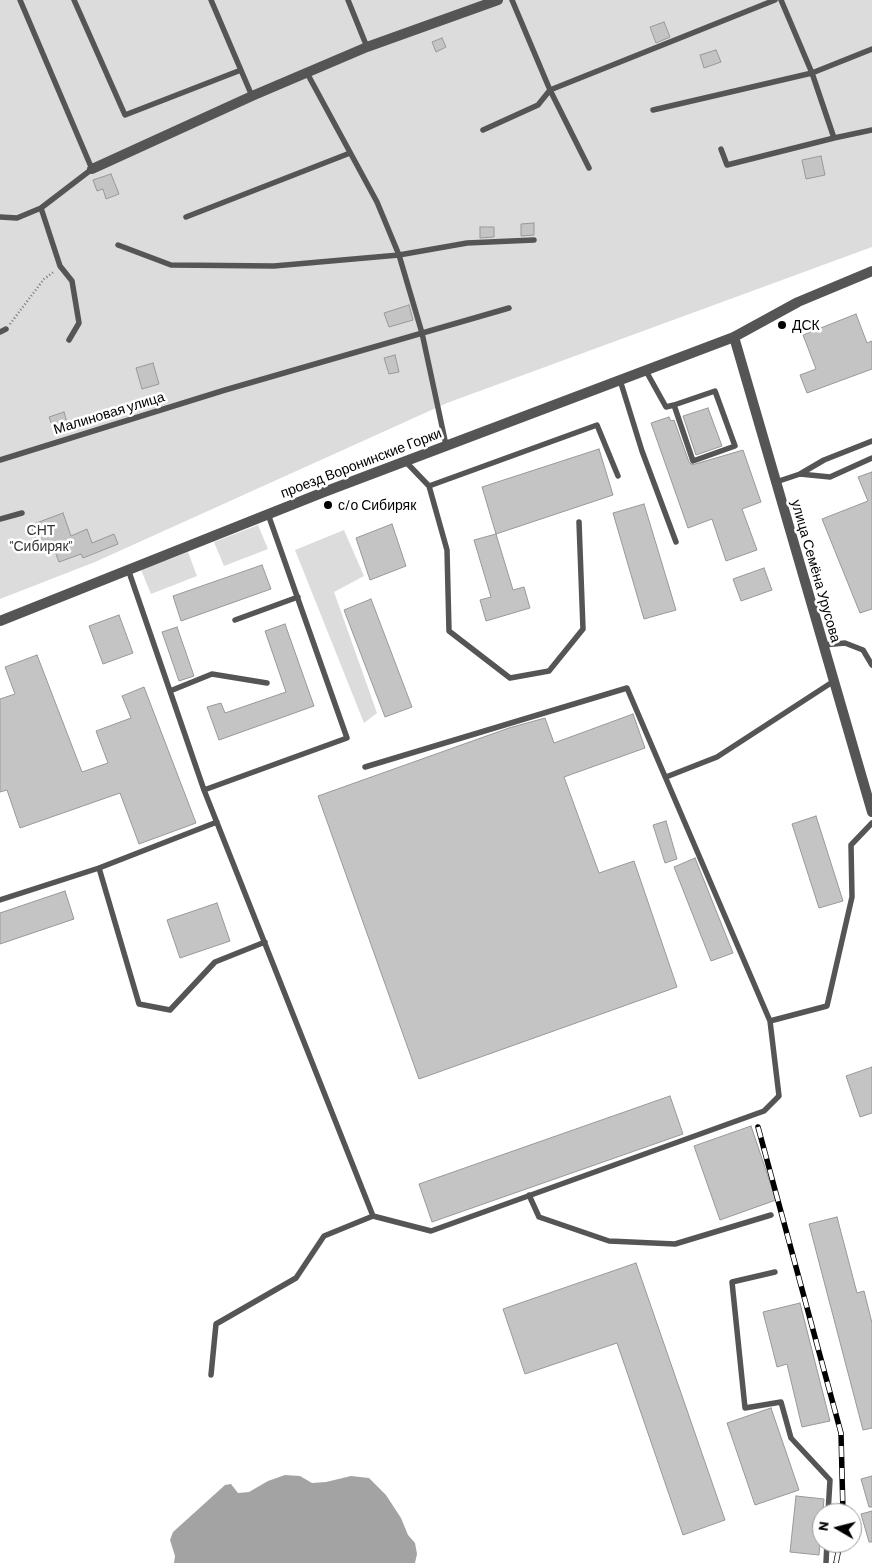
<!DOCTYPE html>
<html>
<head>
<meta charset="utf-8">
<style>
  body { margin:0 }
  #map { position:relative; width:872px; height:1563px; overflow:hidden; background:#fff; font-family:Barlow,sans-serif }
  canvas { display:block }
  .north { position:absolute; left:812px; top:1503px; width:50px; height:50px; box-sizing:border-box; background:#fff; border:1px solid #999; border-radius:50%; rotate:278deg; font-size:14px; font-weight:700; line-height:20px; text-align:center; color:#000 }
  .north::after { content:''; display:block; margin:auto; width:18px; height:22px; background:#000; clip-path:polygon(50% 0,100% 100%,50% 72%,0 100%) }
</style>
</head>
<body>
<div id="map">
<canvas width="872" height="1563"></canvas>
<div class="north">N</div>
</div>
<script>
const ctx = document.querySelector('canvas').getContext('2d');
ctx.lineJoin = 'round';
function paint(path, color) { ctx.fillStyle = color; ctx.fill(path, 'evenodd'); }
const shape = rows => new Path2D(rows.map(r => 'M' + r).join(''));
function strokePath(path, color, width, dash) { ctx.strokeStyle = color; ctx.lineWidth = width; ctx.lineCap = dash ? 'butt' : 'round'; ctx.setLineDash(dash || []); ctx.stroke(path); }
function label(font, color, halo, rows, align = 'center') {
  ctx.font = font + ' Barlow,sans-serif'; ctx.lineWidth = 5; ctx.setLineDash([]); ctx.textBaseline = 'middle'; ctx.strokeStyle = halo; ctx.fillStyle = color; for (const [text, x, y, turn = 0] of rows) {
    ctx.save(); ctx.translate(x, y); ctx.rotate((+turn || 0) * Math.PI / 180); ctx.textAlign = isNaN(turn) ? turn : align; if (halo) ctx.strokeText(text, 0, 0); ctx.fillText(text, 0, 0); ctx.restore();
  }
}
paint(shape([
  [0,0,872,0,872,247,447,403,95,562,0,599],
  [258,525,268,549,224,566,214,542],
  [344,530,364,576,334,592,377,713,364,723,295,550],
  [188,552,197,576,151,594,141,570]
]), '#dcdcdc');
paint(shape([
  [285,1475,300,1476,312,1483,326,1482,351,1476,369,1478,386,1495,401,1518,408,1535,415,1543,417,1554,415,1563,174,1563,175,1556,170,1540,173,1532,225,1485,231,1484,238,1493,249,1492,268,1481]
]), '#a3a3a3');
const building = shape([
  [664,22,670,37,656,43,650,27,664,22],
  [442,38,446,47,436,52,432,42,442,38],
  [716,50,721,62,704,68,700,55,716,50],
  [821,156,825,175,806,179,802,160,821,156],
  [111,174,119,194,106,199,103,189,97,191,93,180,111,174],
  [534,223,534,235,521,236,521,224,534,223],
  [480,227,494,227,494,237,480,238,480,227],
  [409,305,413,320,389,327,384,313,409,305],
  [856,314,867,343,872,341,872,369,807,393,800,375,816,369,803,335,856,314],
  [395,355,399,372,389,374,384,358,395,355],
  [153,363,159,384,142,389,136,368,153,363],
  [708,408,722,446,696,455,683,416,708,408],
  [64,412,69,429,55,433,49,417,64,412],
  [669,417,671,421,674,420,689,462,692,465,743,450,761,502,742,509,757,550,726,561,712,519,688,528,651,423,669,417],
  [599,449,613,495,496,534,482,487,599,449],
  [872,472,872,609,860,613,822,519,868,501,858,477,872,472],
  [644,504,676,610,644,619,613,513,644,504],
  [63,513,71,536,87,529,92,543,114,534,118,544,83,558,81,554,59,562,51,541,38,546,31,525,63,513],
  [392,524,406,566,370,580,356,538,392,524],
  [496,534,513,590,524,587,530,608,486,621,480,600,491,597,474,540,496,534],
  [262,565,271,589,181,621,173,596,262,565],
  [764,568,772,590,741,601,733,579,764,568],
  [371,599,412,707,385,717,344,610,371,599],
  [119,615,133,653,103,664,89,626,119,615],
  [285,624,314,706,219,740,207,707,221,703,225,713,286,692,265,631,285,624],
  [177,627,194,676,179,681,162,632,177,627],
  [37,655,82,772,108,763,96,731,131,718,122,696,144,687,196,823,139,844,120,793,20,828,7,790,0,792,0,699,15,694,5,667,37,655],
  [633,714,645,748,564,777,599,873,634,861,677,987,419,1079,318,796,509,728,545,718,554,743,633,714],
  [816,816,843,901,819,908,792,824,816,816],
  [666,821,677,859,665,863,653,825,666,821],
  [695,858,733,953,711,961,674,867,695,858],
  [65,891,74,919,0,944,0,913,65,891],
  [217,903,230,941,180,958,167,920,217,903],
  [872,1067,872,1113,860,1117,846,1076,872,1067],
  [670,1096,683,1134,432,1222,419,1184,670,1096],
  [751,1126,776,1200,720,1220,694,1146,751,1126],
  [837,1217,857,1293,864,1291,872,1323,872,1428,863,1430,809,1224,837,1217],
  [636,1263,725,1520,683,1535,617,1343,525,1374,503,1309,636,1263],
  [800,1303,830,1421,802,1427,787,1364,777,1367,763,1312,800,1303],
  [771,1408,799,1490,755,1505,727,1423,771,1408],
  [872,1476,872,1507,869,1507,861,1479,872,1476],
  [796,1496,824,1499,819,1555,790,1552,796,1496],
  [872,1511,872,1542,869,1542,861,1514,872,1511]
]);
paint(building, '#c4c4c4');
strokePath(building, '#999', 1);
strokePath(shape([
  [10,324,44,279,55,271]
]), '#777', 2.5, [1, 2.5]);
strokePath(shape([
  [74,0,125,115,241,70],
  [211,0,252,96],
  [348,0,367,47],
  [512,0,550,90,589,168],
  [781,0,812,73,834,138],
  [307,73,377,202,399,255,422,333,446,445],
  [653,110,812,73,872,49],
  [483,130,538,105,550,90,775,0],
  [721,149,727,165,834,138,872,130],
  [41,208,60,266,72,281,79,323,69,340],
  [0,217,17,218,41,208,92,169,20,0],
  [186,217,350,153],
  [118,245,171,265,274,266,399,255,467,243,534,240],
  [0,332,6,329],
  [646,371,666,407,674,405,715,391,735,446,693,461,674,405],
  [620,380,642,451,676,542],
  [0,460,225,390,509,308],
  [405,461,429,486,447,550,449,631,510,678,549,671,583,629,579,522],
  [800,474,830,477,872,458],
  [776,482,800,474,824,460,872,441],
  [429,486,597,425,618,476],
  [0,519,22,513],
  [128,569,204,790,373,1216],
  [235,620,298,597],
  [823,645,845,643,863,650,872,665],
  [170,691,212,674,267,683],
  [666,777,717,757,834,681],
  [204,790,347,738,268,514],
  [217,822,99,868,139,1004,170,1010,215,962,265,942],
  [0,900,99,868],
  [770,1021,827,1006,852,897,851,845,872,823],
  [529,1195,539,1217,609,1241,675,1244,771,1215],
  [775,1272,732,1282,745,1408,781,1402,791,1438,830,1480,828,1513],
  [211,1375,216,1324,296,1278,324,1236,373,1216,431,1231,764,1111,779,1096,770,1021,627,688,365,767],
  [826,1563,827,1543]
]), '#555', 5.5);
strokePath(shape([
  [92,169,252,96,367,47,498,0],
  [734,337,872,812]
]), '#555', 10);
strokePath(shape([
  [0,621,324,492,734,337,798,302,872,271]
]), '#555', 10);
const rail = shape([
  [758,1127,841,1433,843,1513],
  [836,1563,840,1543]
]);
strokePath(rail, '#000', 5.5);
strokePath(rail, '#fff', 4, [11]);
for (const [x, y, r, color] of [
  [782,325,5,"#000"],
  [328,505,5,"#000"]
]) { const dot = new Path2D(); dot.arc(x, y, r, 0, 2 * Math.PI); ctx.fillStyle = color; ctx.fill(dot); strokePath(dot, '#fff', 2); }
label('14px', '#000', '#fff', [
  ["ДСК",792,325],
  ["с/о Сибиряк",338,505]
], 'left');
label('14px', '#000', '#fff', [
  ["Малиновая улица",109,413,-17],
  ["проезд Воронинские Горки",361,463,-21],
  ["улица Семёна Урусова",816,571,74]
]);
label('14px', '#333', '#fff', [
  ["СНТ",41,530],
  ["\"Сибиряк\"",41,546]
]);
</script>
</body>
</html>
